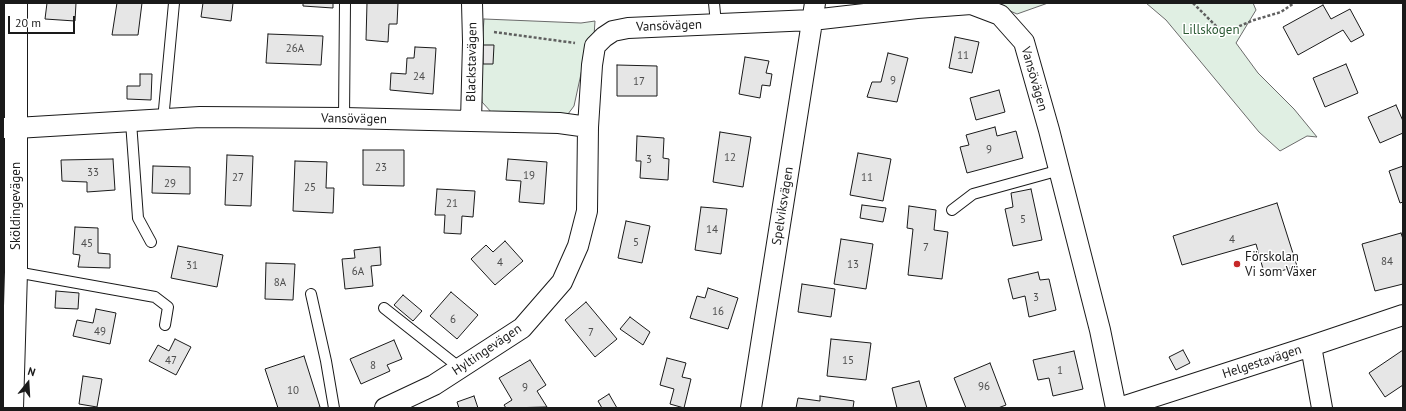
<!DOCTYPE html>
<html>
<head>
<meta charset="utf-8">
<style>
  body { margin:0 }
  #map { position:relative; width:1406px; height:411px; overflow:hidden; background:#fff; font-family:"PT Sans",sans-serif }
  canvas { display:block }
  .frame { position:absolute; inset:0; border:4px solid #1a1a1a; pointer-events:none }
  .north { position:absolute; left:8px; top:363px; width:40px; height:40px; -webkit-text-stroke:3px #fff; paint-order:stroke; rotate:18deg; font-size:11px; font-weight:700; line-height:16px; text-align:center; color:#1a1a1a }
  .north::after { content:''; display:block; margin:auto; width:14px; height:18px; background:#1a1a1a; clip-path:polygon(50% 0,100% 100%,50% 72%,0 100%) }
  .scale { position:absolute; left:8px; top:16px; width:67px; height:18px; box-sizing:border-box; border:2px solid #1a1a1a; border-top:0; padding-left:5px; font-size:12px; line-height:14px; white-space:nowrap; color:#1a1a1a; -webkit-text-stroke:3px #fff; paint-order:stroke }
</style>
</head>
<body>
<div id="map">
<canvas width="1406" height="411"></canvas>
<div class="frame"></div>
<div class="north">N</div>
<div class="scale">20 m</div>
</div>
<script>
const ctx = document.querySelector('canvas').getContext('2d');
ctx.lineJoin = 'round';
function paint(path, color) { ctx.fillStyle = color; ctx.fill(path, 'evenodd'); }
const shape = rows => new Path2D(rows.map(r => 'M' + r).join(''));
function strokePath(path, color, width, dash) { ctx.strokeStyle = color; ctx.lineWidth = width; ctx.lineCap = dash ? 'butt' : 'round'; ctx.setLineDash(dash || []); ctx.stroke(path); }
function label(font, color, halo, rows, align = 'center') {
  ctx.font = font + ' "PT Sans",sans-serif'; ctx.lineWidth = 3; ctx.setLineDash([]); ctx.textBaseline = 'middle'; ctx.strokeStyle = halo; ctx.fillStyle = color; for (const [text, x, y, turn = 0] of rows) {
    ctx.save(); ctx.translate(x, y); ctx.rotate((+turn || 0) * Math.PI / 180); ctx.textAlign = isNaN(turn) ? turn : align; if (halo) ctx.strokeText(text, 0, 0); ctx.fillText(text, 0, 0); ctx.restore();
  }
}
const green = shape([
  [992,3,1048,3,1017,14,992,3],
  [1146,3,1253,3,1256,10,1236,43,1258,73,1294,109,1317,137,1307,136,1280,151,1259,132,1166,20,1146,3],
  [484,19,581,23,595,21,594,36,584,60,574,106,568,114,493,114,482,102,480,74,484,19]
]);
paint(green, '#e0efe3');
strokePath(green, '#6a6a6a', 1);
const building = shape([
  [47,3,76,3,75,21,45,19,47,3],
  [117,3,142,3,138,35,112,35,117,3],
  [203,3,233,3,231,21,201,17,203,3],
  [303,3,333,3,333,8,303,6,303,3],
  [367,3,398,3,397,24,389,24,388,42,366,40,367,3],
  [1323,5,1331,19,1350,9,1364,35,1351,42,1343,30,1298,55,1283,27,1323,5],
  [268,34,323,36,321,65,266,63,268,34],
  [955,37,979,42,972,73,949,68,955,37],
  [483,45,494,45,493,64,483,64,483,45],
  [415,47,436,48,433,94,390,90,391,73,406,74,407,58,414,58,415,47],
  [888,53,908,58,897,102,867,97,872,82,881,82,888,53],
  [745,57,769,61,766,73,772,74,770,86,762,85,760,98,739,94,745,57],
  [1346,64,1358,93,1325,107,1313,78,1346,64],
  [617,65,657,66,657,96,617,96,617,65],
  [140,74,152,74,151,100,127,99,127,86,140,86,140,74],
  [999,90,1005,112,976,120,970,98,999,90],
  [1396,105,1403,121,1403,133,1380,143,1368,117,1396,105],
  [995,127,997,136,1016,131,1023,158,967,173,960,147,969,145,966,135,995,127],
  [720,132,751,137,743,187,713,182,720,132],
  [637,136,664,138,663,158,669,159,668,180,640,178,641,161,636,161,637,136],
  [363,150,404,150,404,186,363,185,363,150],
  [858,153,891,159,883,201,850,195,858,153],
  [227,155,253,156,251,206,225,205,227,155],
  [113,159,115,190,87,192,87,182,62,181,61,160,113,159],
  [508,159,547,162,544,204,519,202,521,181,506,180,508,159],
  [295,161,327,162,326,188,334,188,333,213,293,211,295,161],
  [153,166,190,167,190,194,152,193,153,166],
  [1403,166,1403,202,1400,203,1389,171,1403,166],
  [437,189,475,191,473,217,462,216,461,234,444,233,445,215,435,215,437,189],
  [1031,189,1042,240,1013,246,1005,209,1013,207,1011,193,1031,189],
  [1277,203,1297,266,1265,276,1256,244,1182,265,1173,236,1277,203],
  [862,205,886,208,883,222,860,218,862,205],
  [909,206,936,210,934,230,948,232,942,279,908,275,913,229,907,228,909,206],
  [701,207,727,209,721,254,695,250,701,207],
  [626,221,650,226,642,263,618,258,626,221],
  [75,227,98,228,98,253,110,254,110,268,78,267,80,255,73,254,75,227],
  [1401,233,1403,239,1403,284,1375,291,1362,244,1401,233],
  [841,239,873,244,866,289,834,284,841,239],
  [505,241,523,261,495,285,471,259,486,245,493,252,505,241],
  [178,246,223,255,217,287,171,278,178,246],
  [380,247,381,265,371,266,373,286,345,289,342,259,355,258,354,250,380,247],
  [266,263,295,264,293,300,265,299,266,263],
  [1038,272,1040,280,1049,279,1056,310,1029,317,1025,296,1013,299,1008,279,1038,272],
  [802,284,835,289,831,317,798,312,802,284],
  [708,288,738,298,728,329,690,318,697,296,705,298,708,288],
  [56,291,79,293,78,309,55,308,56,291],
  [451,292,478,315,457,339,430,316,451,292],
  [403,295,422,311,413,321,394,305,403,295],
  [586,302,617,339,595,357,565,320,586,302],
  [96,309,116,313,110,344,73,336,77,320,93,323,96,309],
  [630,317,650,332,643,345,620,329,630,317],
  [175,339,191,347,176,375,149,361,158,345,169,351,175,339],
  [831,339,871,343,866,380,827,376,831,339],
  [394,340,402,359,387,365,390,371,361,384,350,359,394,340],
  [1183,350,1190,363,1176,370,1169,357,1183,350],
  [1403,350,1403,385,1385,397,1369,373,1403,350],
  [1074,351,1083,389,1053,396,1049,378,1038,380,1033,360,1074,351],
  [304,356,320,407,316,408,278,408,265,369,304,356],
  [667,358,686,363,682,377,691,379,684,408,670,404,674,389,660,385,667,358],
  [530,360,546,385,537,391,547,407,506,408,504,405,512,400,499,378,530,360],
  [990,363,1006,405,998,408,966,408,954,378,990,363],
  [83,376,102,379,97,407,79,404,83,376],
  [919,381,927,408,897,408,892,388,919,381],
  [609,394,617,408,602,408,598,401,609,394],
  [474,396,478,408,459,408,457,402,474,396],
  [820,396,854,401,853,408,796,408,798,398,820,401,820,396]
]);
paint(building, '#e6e6e6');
strokePath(building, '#1a1a1a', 1);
const lane = shape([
  [714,3,716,24],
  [344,118,345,3],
  [163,120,174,3],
  [131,122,138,218,151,242],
  [952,210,973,194,1060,170],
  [16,272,155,297,168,307,165,325],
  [311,294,326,361,334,408],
  [384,308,460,368]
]);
const street = shape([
  [471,121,473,42,472,3],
  [3,128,16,128,200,117,344,118,471,121,559,123,588,127,592,65,595,46,604,37,613,31,628,28,812,20,917,8,971,4,1000,15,1024,42,1049,130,1100,330,1116,408],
  [1311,346,1322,408],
  [385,408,434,385,522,328,562,282,578,246,587,211,588,127],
  [751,408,815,3],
  [1119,408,1311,346,1403,315]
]);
const secondary = shape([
  [12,408,16,272,16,3]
]);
strokePath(lane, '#1a1a1a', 12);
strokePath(street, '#1a1a1a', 22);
strokePath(secondary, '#1a1a1a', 24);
strokePath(shape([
  [1193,3,1223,33,1254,20,1281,12,1294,3],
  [494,32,575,43]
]), '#5f5f5f', 2.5, [3, 2]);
strokePath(lane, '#fff', 10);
strokePath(street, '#fff', 20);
strokePath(secondary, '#fff', 22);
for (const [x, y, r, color] of [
  [1237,264,4,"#c62828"]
]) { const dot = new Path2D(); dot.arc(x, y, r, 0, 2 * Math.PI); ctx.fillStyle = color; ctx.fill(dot); strokePath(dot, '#fff', 1.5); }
label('11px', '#4d4d4d', null, [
  ["26A",295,49],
  ["11",963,56],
  ["24",419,77],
  ["9",893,81],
  ["17",639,82],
  ["9",989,150],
  ["12",730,158],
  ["3",649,160],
  ["23",381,168],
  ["33",93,173],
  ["19",529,176],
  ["27",238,178],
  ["11",867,178],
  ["29",170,184],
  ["25",310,188],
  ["21",452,204],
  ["5",1023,220],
  ["14",712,230],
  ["4",1232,240],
  ["5",636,243],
  ["45",87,244],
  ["7",926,248],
  ["84",1387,262],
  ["4",500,263],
  ["13",853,265],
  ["31",192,266],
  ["6A",358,272],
  ["8A",280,283],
  ["3",1036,298],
  ["16",718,312],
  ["6",453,320],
  ["49",100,332],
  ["7",591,333],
  ["47",171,361],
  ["15",848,361],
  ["8",373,366],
  ["1",1060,371],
  ["96",984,387],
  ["9",525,388],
  ["10",293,391]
]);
label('13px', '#1a1a1a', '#fff', [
  ["Vansövägen",669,26,-2],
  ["Blackstavägen",472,62,-89],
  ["Vansövägen",1034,79,74],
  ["Vansövägen",354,119,1],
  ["Sköldingevägen",16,206,-90],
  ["Spelviksvägen",783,206,-81],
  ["Hyltingevägen",487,350,-34],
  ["Helgestavägen",1262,362,-18]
]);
label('13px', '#2b5a34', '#fff', [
  ["Lillskogen",1211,30]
]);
label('13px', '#1a1a1a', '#fff', [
  ["Förskolan",1245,257],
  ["Vi som Växer",1245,272]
], 'left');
</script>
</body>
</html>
